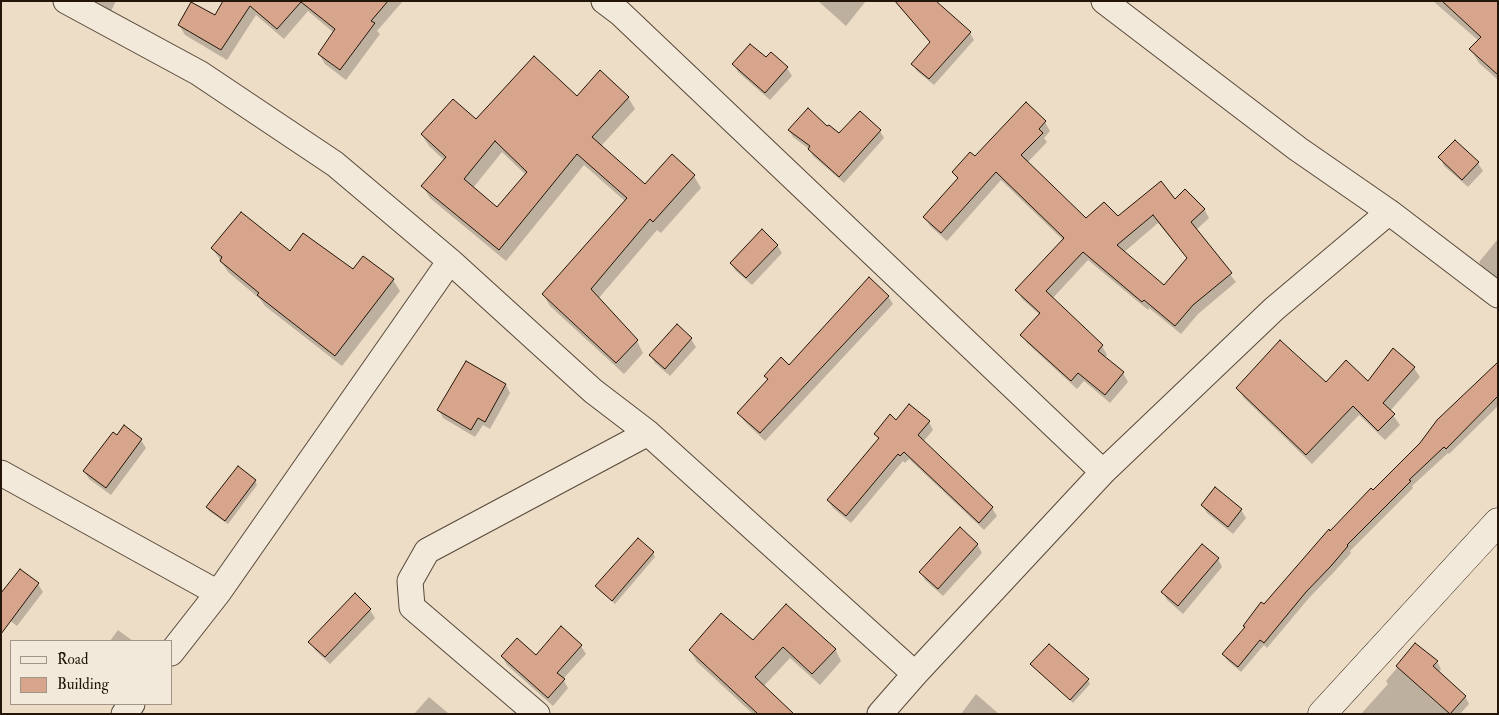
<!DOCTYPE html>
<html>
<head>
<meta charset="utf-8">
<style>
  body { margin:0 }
  #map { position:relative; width:1499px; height:715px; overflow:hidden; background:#edddc6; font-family:"IM FELL Double Pica",serif }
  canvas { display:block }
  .frame { position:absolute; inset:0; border:2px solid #231608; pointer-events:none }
  .legend { position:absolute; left:10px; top:640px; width:162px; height:65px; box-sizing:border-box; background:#f3e9da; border:1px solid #a09586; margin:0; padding:6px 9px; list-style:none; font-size:15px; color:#231608 }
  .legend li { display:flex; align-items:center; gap:10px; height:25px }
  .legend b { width:25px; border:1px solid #a09586 }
</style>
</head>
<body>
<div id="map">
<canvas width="1499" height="715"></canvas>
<div class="frame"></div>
<ul class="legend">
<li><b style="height:6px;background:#f3e9da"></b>Road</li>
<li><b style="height:14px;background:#d7a48c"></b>Building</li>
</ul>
</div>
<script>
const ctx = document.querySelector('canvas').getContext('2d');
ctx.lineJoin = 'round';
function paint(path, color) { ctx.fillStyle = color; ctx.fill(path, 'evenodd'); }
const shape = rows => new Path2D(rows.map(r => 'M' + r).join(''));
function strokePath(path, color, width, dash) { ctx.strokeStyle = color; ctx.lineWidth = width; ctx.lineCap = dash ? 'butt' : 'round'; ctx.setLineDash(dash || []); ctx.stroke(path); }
paint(shape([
  [94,1,116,1,111,11],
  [224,1,403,1,377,31,380,34,346,80,325,64,319,54,334,33,308,11,284,39,256,15,227,60,185,35,179,25,215,17],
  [818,1,866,1,846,26],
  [894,1,934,1,970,33,974,40,934,85,917,71,913,64,931,43],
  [1433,1,1498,1,1498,80,1479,63,1471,50,1479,41],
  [766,59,787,68,792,76,770,100,738,72,734,64],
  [577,97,628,97,635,109,601,146,646,186,694,176,701,188,661,233,657,230,598,299,637,341,643,353,624,374,550,306,543,294,626,202,584,165,506,261,430,198,423,187,444,160,429,146,422,135],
  [502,152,526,175,497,209,473,188],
  [1026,104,1045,122,1050,131,1044,138,1047,142,1027,163,1086,220,1118,218,1175,201,1204,209,1209,218,1196,230,1236,282,1198,314,1181,334,1149,308,1148,310,1088,260,1052,299,1102,346,1107,355,1104,358,1123,373,1128,382,1110,403,1084,381,1077,389,1027,343,1022,335,1040,315,1022,299,1017,290,1064,241,1001,180,947,241,930,226,925,217,958,180,954,173,975,158],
  [1158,223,1188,259,1164,287,1123,253],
  [860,112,880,131,884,138,844,183,813,156,809,149,793,137,789,130,828,128,839,135],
  [1440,157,1478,163,1483,171,1468,187,1444,166],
  [1498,239,1498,280,1484,270,1479,262],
  [777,245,782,253,752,285,736,271,731,263],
  [212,248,290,253,353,271,363,258,393,280,400,291,342,366,265,306,260,299,228,272],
  [888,296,893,304,765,441,744,421,739,413,768,381,765,376,789,366],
  [677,325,691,339,696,347,670,376,655,363,650,355],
  [466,363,506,385,510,393,490,429,483,425,475,437,443,418,439,410],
  [1414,368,1420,377,1390,411,1400,425,1385,440,1359,415,1312,464,1244,398,1238,388,1369,383],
  [1498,378,1498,406,1449,454,1448,453,1412,486,1413,488,1350,551,1351,553,1334,572,1309,598,1267,648,1264,645,1241,672,1227,660,1223,654,1246,628,1244,626,1330,532],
  [896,422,929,422,933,430,923,442,992,508,997,516,984,530,909,459,905,463,903,461,851,523,833,508,828,500,879,439,875,434],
  [117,436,141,440,146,448,111,495,89,479,84,471],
  [255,481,257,485,228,524,209,511,207,507],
  [1202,505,1241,510,1246,518,1233,534,1207,513],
  [977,544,982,553,943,596,925,580,921,572],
  [653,553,655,557,615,604,599,590,597,586],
  [1218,559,1222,567,1183,614,1167,600,1163,592],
  [20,570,38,584,43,592,17,626,1,614],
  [370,610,375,618,330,664,315,650,310,642],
  [118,630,133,641,110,641],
  [753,642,835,649,841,661,820,685,790,658,763,687,793,714,753,714,697,662,690,650],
  [1416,645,1437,662,1441,669,1438,673,1465,696,1469,704,1460,714,1361,714,1388,684,1386,681],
  [581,646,586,654,563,679,568,688,553,706,507,665,502,656,536,656],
  [1032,665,1088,680,1090,684,1073,703],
  [976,694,999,714,961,714],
  [429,697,448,713,448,714,414,714]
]), '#0003');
const building = shape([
  [223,1,388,1,371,21,375,23,340,70,318,54,335,29,301,2,277,29,250,6,221,50,178,25,191,2,215,15,223,1],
  [895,1,936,1,971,32,929,79,911,64,930,42,895,1],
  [1442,1,1498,1,1498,75,1469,49,1481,37,1442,1],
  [750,44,766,57,771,52,788,67,765,93,732,64,750,44],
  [534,56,577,96,600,70,629,97,592,137,645,184,672,154,695,175,653,222,650,219,591,289,638,340,616,363,542,294,627,198,577,154,499,250,421,186,446,157,421,134,453,99,476,119,534,56],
  [495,141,527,172,497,207,464,179,495,141],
  [1026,102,1046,121,1039,129,1043,133,1021,155,1086,218,1104,202,1118,216,1161,181,1175,199,1185,189,1205,209,1191,222,1232,273,1193,305,1175,326,1144,300,1142,302,1083,252,1046,291,1103,345,1098,351,1124,372,1105,395,1078,373,1071,381,1020,335,1040,313,1015,290,1064,238,996,172,941,233,923,217,958,178,952,172,970,152,975,156,1026,102],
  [1153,215,1187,258,1164,285,1117,245,1153,215],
  [808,108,827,126,829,125,839,133,860,111,881,130,839,177,808,149,810,146,788,130,808,108],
  [1455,140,1479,162,1462,180,1438,157,1455,140],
  [241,212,290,251,303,233,353,269,363,256,394,279,335,356,257,295,259,293,220,261,222,257,211,248,241,212],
  [762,229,778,245,746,278,730,263,762,229],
  [869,277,889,296,760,433,737,413,768,379,764,376,781,357,789,365,869,277],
  [677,324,692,338,665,369,649,355,677,324],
  [1280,340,1326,382,1346,360,1368,381,1393,348,1415,367,1383,403,1395,414,1378,431,1353,406,1306,455,1236,388,1280,340],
  [466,361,506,384,485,422,478,418,471,430,437,410,466,361],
  [1498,362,1498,396,1446,449,1444,447,1409,480,1411,481,1347,545,1348,546,1331,566,1306,592,1264,643,1260,640,1238,667,1222,654,1245,627,1243,626,1261,602,1264,604,1329,529,1330,531,1371,488,1373,490,1420,443,1437,420,1498,362],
  [909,404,930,421,918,435,993,507,979,523,904,452,900,456,898,454,846,516,827,500,879,438,874,434,890,414,896,420,909,404],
  [124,425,142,439,106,488,83,471,113,432,117,435,124,425],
  [238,466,256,480,225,521,206,507,238,466],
  [1215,487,1242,509,1228,527,1201,505,1215,487],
  [960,527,978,544,938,589,919,572,960,527],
  [638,538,654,552,612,601,595,586,638,538],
  [1202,544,1219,558,1178,606,1161,592,1202,544],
  [20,569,39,583,1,634,1,593,20,569],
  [355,593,371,609,325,657,308,642,355,593],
  [786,604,836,649,812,674,783,647,755,677,794,714,758,714,689,650,721,613,753,640,786,604],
  [561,626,582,645,557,673,565,679,548,698,501,656,517,638,536,655,561,626],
  [1415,643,1438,661,1433,666,1466,696,1450,714,1396,666,1415,643],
  [1049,644,1089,679,1070,700,1030,664,1049,644]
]);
paint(building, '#d7a48c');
strokePath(building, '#231608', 1);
const minor = shape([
  [66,1,199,73,335,164,450,261,593,391,648,433,915,674],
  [604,1,620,13,1103,472],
  [1104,1,1298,149,1389,212,1498,295],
  [1,473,218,593],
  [171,653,218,593,450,261],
  [124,714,132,704],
  [537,714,412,607,410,581,427,551,648,433],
  [880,714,915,674,1103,472,1274,309,1389,212]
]);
const secondary = shape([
  [1322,714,1498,522]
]);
strokePath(minor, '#564838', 27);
strokePath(secondary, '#231608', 29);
strokePath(minor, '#f3e9da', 25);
strokePath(secondary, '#f3e9da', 28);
</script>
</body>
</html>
